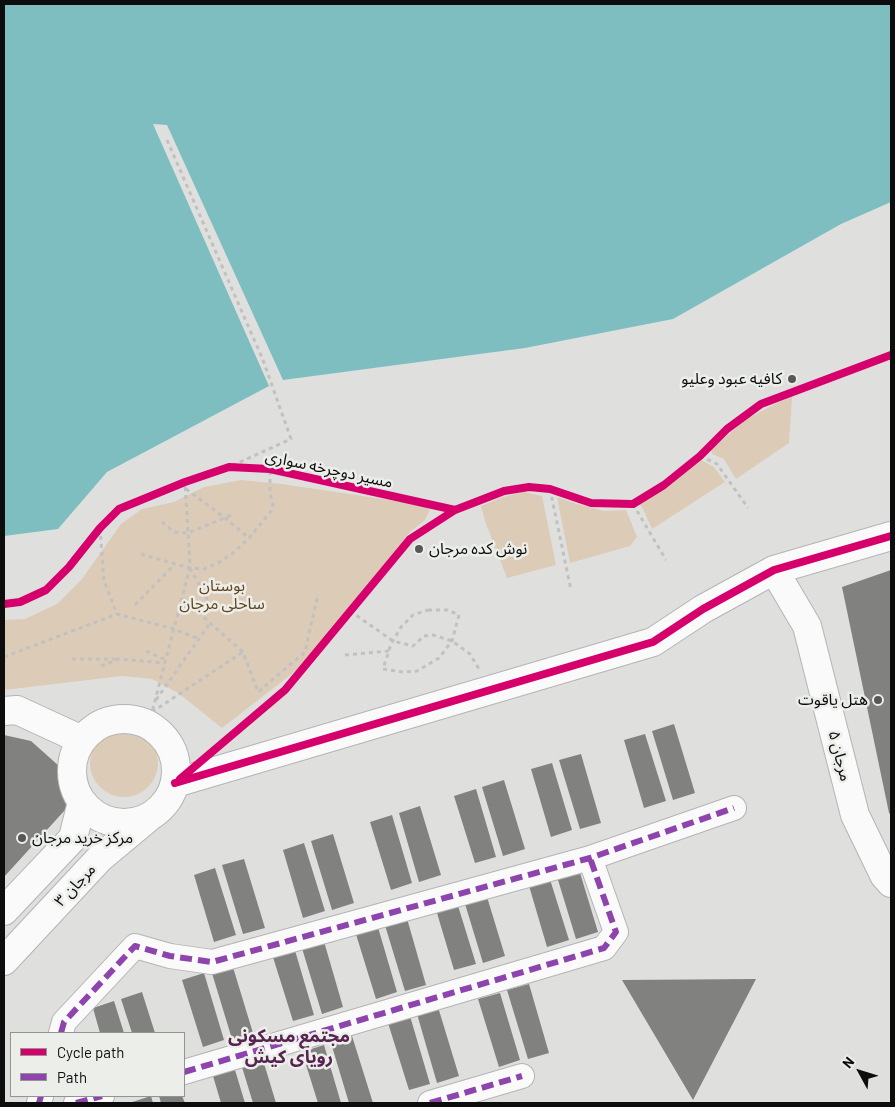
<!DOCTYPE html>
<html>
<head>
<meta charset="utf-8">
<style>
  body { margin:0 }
  #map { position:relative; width:895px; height:1107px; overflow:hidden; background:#dfe0de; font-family:Barlow,sans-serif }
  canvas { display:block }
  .frame { position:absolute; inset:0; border:5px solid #0c0d0c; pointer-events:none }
  .legend { position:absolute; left:10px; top:1032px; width:175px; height:65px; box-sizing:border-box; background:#eceeea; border:1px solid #929491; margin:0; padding:6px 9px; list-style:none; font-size:15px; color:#0c0d0c }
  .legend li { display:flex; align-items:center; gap:10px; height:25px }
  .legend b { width:25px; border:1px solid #929491 }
  .north { position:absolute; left:835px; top:1047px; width:50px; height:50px; -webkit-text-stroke:4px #eceeea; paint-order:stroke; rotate:309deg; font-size:14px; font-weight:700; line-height:20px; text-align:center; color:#0c0d0c }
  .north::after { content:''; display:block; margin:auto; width:18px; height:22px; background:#0c0d0c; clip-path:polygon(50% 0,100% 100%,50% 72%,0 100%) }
</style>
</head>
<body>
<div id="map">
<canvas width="895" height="1107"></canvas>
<div class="frame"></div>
<ul class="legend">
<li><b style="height:6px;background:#d6006c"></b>Cycle path</li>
<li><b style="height:6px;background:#8e44ad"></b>Path</li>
</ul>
<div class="north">N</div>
</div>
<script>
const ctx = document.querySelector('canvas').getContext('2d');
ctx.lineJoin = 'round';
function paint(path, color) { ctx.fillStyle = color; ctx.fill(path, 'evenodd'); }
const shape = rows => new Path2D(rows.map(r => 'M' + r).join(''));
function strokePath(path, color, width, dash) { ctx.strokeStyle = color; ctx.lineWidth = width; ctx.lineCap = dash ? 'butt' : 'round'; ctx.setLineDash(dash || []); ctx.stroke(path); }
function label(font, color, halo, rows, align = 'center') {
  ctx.font = font + ' Barlow,"Noto Sans Arabic",sans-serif'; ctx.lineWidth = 5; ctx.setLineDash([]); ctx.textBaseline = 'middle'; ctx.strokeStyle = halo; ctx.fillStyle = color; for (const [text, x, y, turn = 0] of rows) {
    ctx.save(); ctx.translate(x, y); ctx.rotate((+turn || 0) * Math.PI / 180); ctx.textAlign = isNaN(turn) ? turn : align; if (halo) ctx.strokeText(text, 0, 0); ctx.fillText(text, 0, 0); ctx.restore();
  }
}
paint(shape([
  [792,397,789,443,736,479,724,459,712,454,711,449,747,419,777,403],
  [701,460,714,467,725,482,652,529,643,509,639,503,666,489],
  [241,480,282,484,423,505,430,510,425,520,410,532,302,666,222,728,178,693,152,679,122,676,4,690,4,620,25,619,57,604,82,579,121,524,142,509,174,502,204,487],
  [524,492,542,496,556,565,507,578,485,521,481,506,503,497],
  [557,497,577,504,604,511,626,510,637,537,630,546,570,563],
  '90 763a34 34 0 1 1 68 0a34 34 0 1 1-68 0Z'
]), '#dccbb6');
paint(shape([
  [4,4,891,4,891,202,841,224,673,319,525,348,283,380,167,125,153,124,269,386,107,472,58,529,4,536]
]), '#7ebec1');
paint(shape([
  [891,570,891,815,889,813,842,587],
  [674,724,695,793,673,800,652,731],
  [645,734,666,801,644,808,624,740],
  [4,735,31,741,59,766,75,799,4,877],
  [581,754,601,823,580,829,559,760],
  [552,763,572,830,551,837,531,769],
  [504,780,525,849,503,856,482,787],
  [476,789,496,857,475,863,454,796],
  [420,806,441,875,419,882,399,813],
  [392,815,412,883,391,890,370,822],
  [333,834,354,903,332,910,311,841],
  [304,843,325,911,303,918,283,850],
  [244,859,265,928,243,934,222,865],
  [577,863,598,932,576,939,555,870],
  [215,868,236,935,214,942,194,875],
  [548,873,569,940,547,947,527,879],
  [484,887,505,956,483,963,462,894],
  [455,896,476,964,454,970,434,903],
  [406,915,426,985,405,991,384,922],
  [377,924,397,992,376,999,355,931],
  [323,938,343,1007,322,1014,301,945],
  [294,947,314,1015,293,1021,272,954],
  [232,964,253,1033,232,1039,211,970],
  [204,973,224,1040,203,1047,182,980],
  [756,979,693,1100,622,980],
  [529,984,549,1053,528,1059,507,990],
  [142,992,155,1033,132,1033,121,999],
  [500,993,520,1060,499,1067,478,999],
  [114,1001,124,1033,100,1033,93,1008],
  [438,1007,459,1076,437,1083,417,1014],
  [410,1016,430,1084,409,1090,388,1023],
  [352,1036,373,1103,349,1103,331,1043],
  [324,1045,341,1103,318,1103,302,1052],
  [263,1060,276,1103,253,1103,242,1067],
  [235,1070,245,1103,221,1103,213,1076],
  [151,1096,153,1103,129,1103],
  [159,1096,182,1096,185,1103,161,1103]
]), '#818180');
const minor = shape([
  [61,1033,64,1022,135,946,170,956,212,962,590,858,734,808],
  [184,1072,604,948,616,932,590,858],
  [39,1103,41,1096],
  [76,1103,102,1096],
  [430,1103,522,1076]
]);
const tertiary = shape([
  [774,570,807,626,855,815,884,875,891,883],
  [4,711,17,710,82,740],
  '72 771a52 52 0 1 1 104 0a52 52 0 1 1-104 0Z',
  [175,783,653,642,703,609,774,570,891,536],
  [4,911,73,838,82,802],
  [4,961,100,858,148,818]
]);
strokePath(minor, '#b3b4b3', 26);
strokePath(tertiary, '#b3b4b3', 30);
strokePath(shape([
  [167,140,263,360,291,439,229,467],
  [700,456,717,464,748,508],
  [186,489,225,518,249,538],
  [550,489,571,590],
  [633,504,666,560],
  [162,522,174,532,188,533,234,514],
  [100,528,104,581,117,614],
  [141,554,190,568,204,569,218,563,232,554,249,538,272,510,273,504,270,494,270,469],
  [190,568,207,599,201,615,243,652,258,692,305,652,318,594],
  [135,605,175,564],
  [428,610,447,610,459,615,452,641,439,658,417,671,403,672,383,669,391,644,401,627,413,615,428,610],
  [350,611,393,641,413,646,424,636,433,635,452,641,470,654,479,669],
  [146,651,166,660],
  [345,655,389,651],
  [4,657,117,614,174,629,199,639],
  [72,659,116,659],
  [101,666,119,659,165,663],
  [156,700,210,623],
  [152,712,243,652],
  [152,726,152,712,190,567,185,482]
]), '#c1c1c1', 3, [4, 4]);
strokePath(minor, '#fafafa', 24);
strokePath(tertiary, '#fafafa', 28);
strokePath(shape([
  [61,1033,64,1022,135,946,170,956,212,962,590,858,734,808],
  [184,1072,604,948,616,932,590,858],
  [39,1103,41,1096],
  [76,1103,102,1096],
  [430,1103,522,1076]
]), '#8e44ad', 6, [12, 6]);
strokePath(shape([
  [4,604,20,602,46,590,69,567,100,528,119,509,185,482,229,467,270,469,455,510,504,491,529,487,550,489,591,503,633,504,664,485,700,456,727,429,761,404,891,355],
  [180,779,285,690,410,539,455,510],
  [175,783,653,642,703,609,774,570,891,536]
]), '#d6006c', 8);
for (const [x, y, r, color] of [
  [792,379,5,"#565756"],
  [419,549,5,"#565756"],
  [878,700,5,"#565756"],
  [22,838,5,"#565756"]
]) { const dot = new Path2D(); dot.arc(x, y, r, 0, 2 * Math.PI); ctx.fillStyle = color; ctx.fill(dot); strokePath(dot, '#eceeea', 2); }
label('16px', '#0c0d0c', '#eceeea', [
  ["کافیه عبود وعلیو",782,379],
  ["نوش کده مرجان",429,549,"left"],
  ["هتل یاقوت",868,700],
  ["مرکز خرید مرجان",32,838,"left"]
], 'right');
label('16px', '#0c0d0c', '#eceeea', [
  ["مسیر دوچرخه سواری",329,469,12],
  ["مرجان ۵",840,756,76],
  ["مرجان ۳",75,885,-47]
]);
label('16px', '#63441b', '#eceeea', [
  ["بوستان",222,586],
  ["ساحلی مرجان",222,604]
]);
label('bold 18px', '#582350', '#eceeea', [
  ["مجتمع مسکونی",289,1036],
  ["رویای کیش",289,1057]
]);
</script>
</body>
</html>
